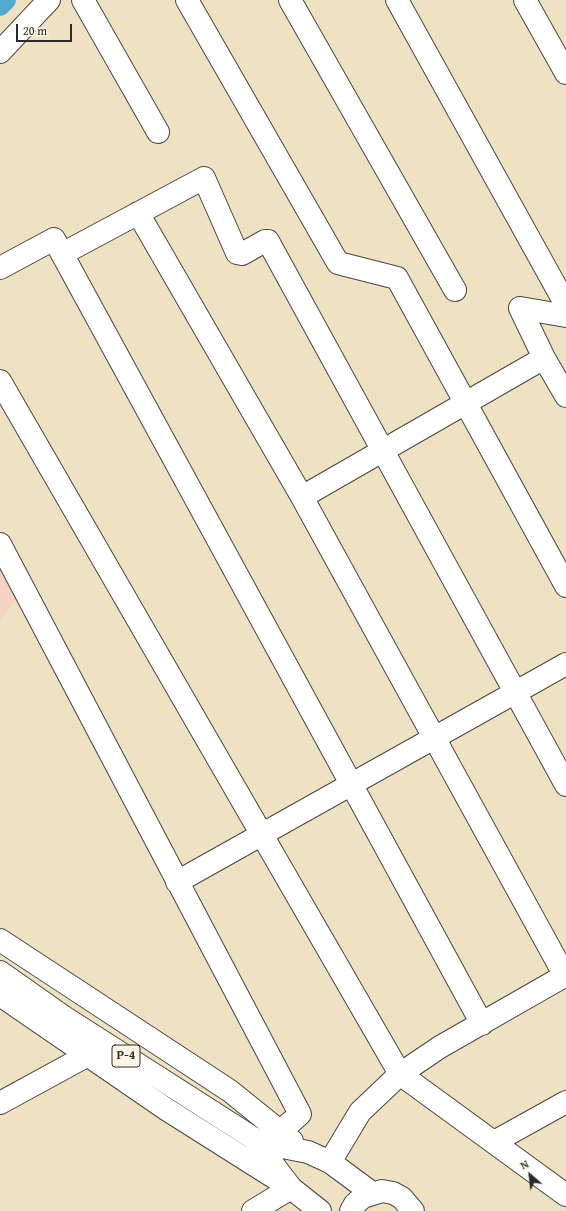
<!DOCTYPE html>
<html>
<head>
<meta charset="utf-8">
<style>
  body { margin:0 }
  #map { position:relative; width:566px; height:1211px; overflow:hidden; background:#efe2c3; font-family:"Gentium Book Plus",serif }
  canvas { display:block }
  .north { position:absolute; left:510px; top:1155px; width:40px; height:40px; -webkit-text-stroke:3px #fcf5e5; paint-order:stroke; rotate:332deg; font-size:11px; font-weight:700; line-height:16px; text-align:center; color:#2b2b2b }
  .north::after { content:''; display:block; margin:auto; width:14px; height:18px; background:#2b2b2b; clip-path:polygon(50% 0,100% 100%,50% 72%,0 100%) }
  .scale { position:absolute; left:16px; top:24px; width:56px; height:18px; box-sizing:border-box; border:2px solid #2b2b2b; border-top:0; padding-left:5px; font-size:12px; line-height:14px; white-space:nowrap; color:#2b2b2b; -webkit-text-stroke:3px #fcf5e5; paint-order:stroke }
</style>
</head>
<body>
<div id="map">
<canvas width="566" height="1211"></canvas>
<div class="north">N</div>
<div class="scale">20 m</div>
</div>
<script>
const ctx = document.querySelector('canvas').getContext('2d');
ctx.lineJoin = 'round';
function paint(path, color) { ctx.fillStyle = color; ctx.fill(path, 'evenodd'); }
const shape = rows => new Path2D(rows.map(r => 'M' + r).join(''));
function strokePath(path, color, width, dash) { ctx.strokeStyle = color; ctx.lineWidth = width; ctx.lineCap = dash ? 'butt' : 'round'; ctx.setLineDash(dash || []); ctx.stroke(path); }
function label(font, color, halo, rows, align = 'center') {
  ctx.font = font + ' "Gentium Book Plus",serif'; ctx.lineWidth = 3; ctx.setLineDash([]); ctx.textBaseline = 'middle'; ctx.strokeStyle = halo; ctx.fillStyle = color; for (const [text, x, y, turn = 0] of rows) {
    ctx.save(); ctx.translate(x, y); ctx.rotate((+turn || 0) * Math.PI / 180); ctx.textAlign = isNaN(turn) ? turn : align; if (halo) ctx.strokeText(text, 0, 0); ctx.fillText(text, 0, 0); ctx.restore();
  }
}
paint(shape([
  [0,559,21,594,0,620]
]), '#f5d2c2');
strokePath(shape([
  [0,6,6,0]
]), '#52a9cf', 20);
const minor = shape([
  [83,0,158,132],
  [187,0,338,263,397,278,566,586],
  [290,0,455,290],
  [397,0,566,305],
  [525,0,566,73],
  [0,52,49,0],
  [138,213,302,497,565,976],
  [62,254,204,178,237,253,242,254,265,241,268,241,566,785],
  [0,268,54,239,482,1024],
  [520,308,544,358,566,396],
  [520,308,566,316],
  [0,381,400,1074,566,1195],
  [302,497,544,358],
  [0,544,300,1114,281,1131],
  [177,882,566,664],
  [0,940,230,1091,292,1141],
  [0,995,166,1109,291,1188,253,1211],
  [0,1103,88,1055],
  [494,1142,566,1102],
  [330,1162,360,1112,400,1074,440,1047,566,975]
]);
const major = shape([
  [0,972,64,1017,253,1138,277,1146,308,1152,330,1162,372,1193],
  [253,1138,291,1188,320,1211],
  [351,1211,355,1204,363,1197,382,1191,393,1193,402,1198,413,1211]
]);
strokePath(minor, '#484642', 24);
strokePath(major, '#484642', 24);
strokePath(minor, '#fff', 22);
strokePath(major, '#fff', 22);
for (const [x, y, w] of [
  [126,1056,28]
]) { const box = new Path2D(); box.roundRect(x - w / 2, y - 11, w, 22, 3); ctx.fillStyle = '#fcf5e5'; ctx.fill(box); strokePath(box, '#2b2b2b', 1); }
label('bold 13px', '#2b2b2b', null, [
  ["P-4",126,1056]
]);
</script>
</body>
</html>
